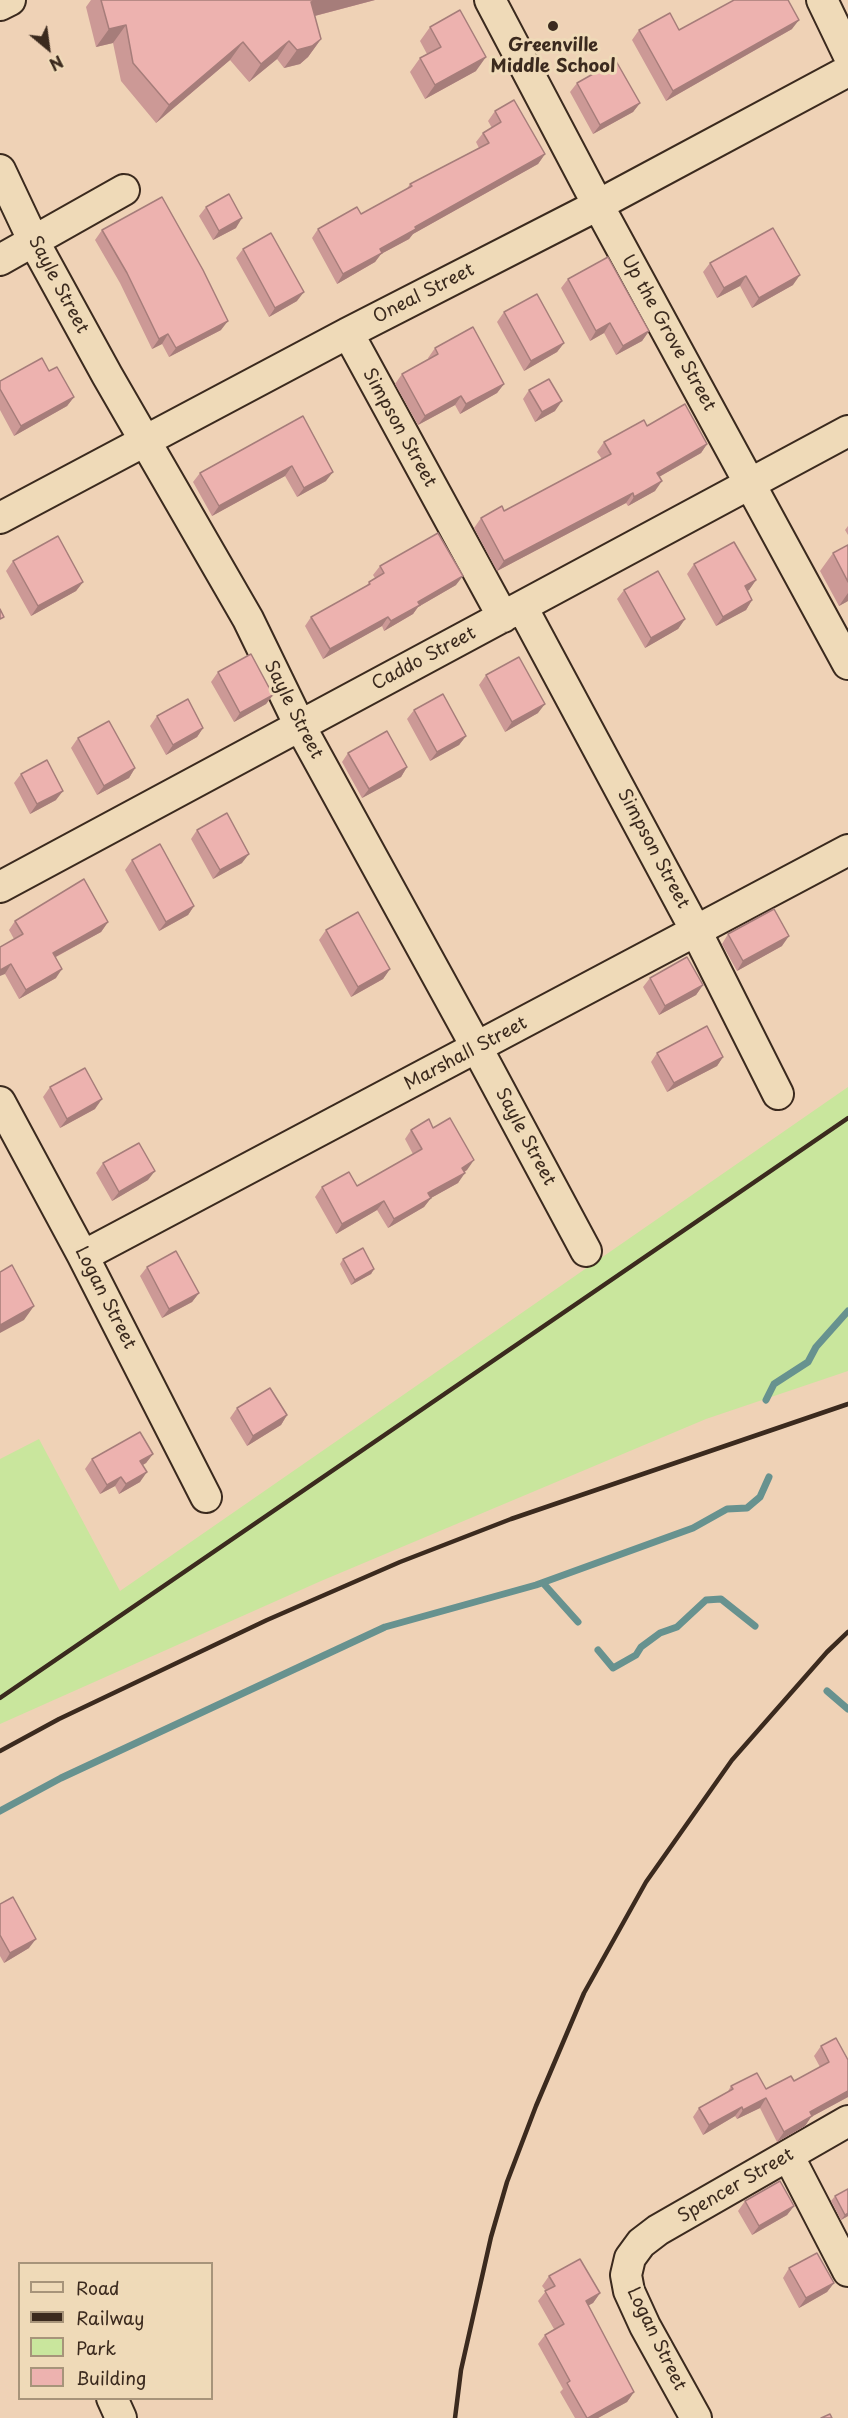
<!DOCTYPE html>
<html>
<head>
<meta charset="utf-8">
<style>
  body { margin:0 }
  #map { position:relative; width:848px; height:2418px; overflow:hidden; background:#efd2b6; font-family:"Playpen Sans",sans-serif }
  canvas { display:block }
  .legend { position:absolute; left:18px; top:2262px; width:195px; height:138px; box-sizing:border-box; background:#efdab8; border:2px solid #a7947a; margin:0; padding:8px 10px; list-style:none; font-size:18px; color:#3b2a1e }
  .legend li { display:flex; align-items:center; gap:12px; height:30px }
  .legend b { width:30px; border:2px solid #a7947a }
  .north { position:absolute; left:18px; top:18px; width:60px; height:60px; -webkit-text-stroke:4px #efdab8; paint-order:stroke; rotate:151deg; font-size:16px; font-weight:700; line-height:24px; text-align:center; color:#3b2a1e }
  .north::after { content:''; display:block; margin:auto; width:21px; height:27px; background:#3b2a1e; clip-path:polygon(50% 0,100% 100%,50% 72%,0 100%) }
</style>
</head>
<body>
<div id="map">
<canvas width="848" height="2418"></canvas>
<ul class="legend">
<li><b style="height:8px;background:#efdab8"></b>Road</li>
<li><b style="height:8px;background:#3b2a1e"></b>Railway</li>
<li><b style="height:16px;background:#c9e69d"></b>Park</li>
<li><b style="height:16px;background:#edb2af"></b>Building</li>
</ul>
<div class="north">N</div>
</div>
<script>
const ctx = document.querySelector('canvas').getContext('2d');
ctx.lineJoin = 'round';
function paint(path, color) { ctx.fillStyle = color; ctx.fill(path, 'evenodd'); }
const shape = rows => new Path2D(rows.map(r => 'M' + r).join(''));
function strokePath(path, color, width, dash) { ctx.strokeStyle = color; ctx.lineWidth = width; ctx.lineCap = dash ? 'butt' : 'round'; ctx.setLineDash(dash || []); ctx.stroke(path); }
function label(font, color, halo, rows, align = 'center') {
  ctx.font = font + ' "Playpen Sans",sans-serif'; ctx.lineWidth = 6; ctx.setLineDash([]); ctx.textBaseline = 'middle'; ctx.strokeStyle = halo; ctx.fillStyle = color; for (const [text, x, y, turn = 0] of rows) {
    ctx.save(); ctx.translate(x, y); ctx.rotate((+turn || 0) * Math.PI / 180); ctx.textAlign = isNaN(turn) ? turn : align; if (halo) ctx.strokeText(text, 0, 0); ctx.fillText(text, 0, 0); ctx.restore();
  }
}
paint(shape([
  [848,1087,848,1371,706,1419,321,1581,0,1724,0,1459,39,1439,120,1591]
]), '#c9e69d');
strokePath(shape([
  [766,1400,774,1384,808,1362,816,1347,848,1311],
  [543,1583,578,1622],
  [598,1650,613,1668,636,1655,641,1647,660,1633,677,1627,706,1600,721,1599,755,1626],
  [827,1691,848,1709],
  [0,1811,61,1778,385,1627,536,1585,693,1528,727,1509,747,1508,760,1497,769,1477]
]), '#67928f', 7);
const minor = shape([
  [490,0,598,205,848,664],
  [822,0,848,54],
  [0,5,10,0],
  [0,170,34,242,107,375,248,619,300,726,477,1048,586,1251],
  [0,260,124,190],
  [348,333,503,617],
  [0,518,348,333,598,205,848,71],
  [522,607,696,931,778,1094],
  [0,887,848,431],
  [0,1102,83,1256,206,1497],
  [83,1256,848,850],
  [789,2157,848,2271],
  [112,2398,121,2418],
  [696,2418,645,2326,629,2291,626,2275,630,2258,641,2243,658,2230,848,2121]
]);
strokePath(minor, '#3b2a1e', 34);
strokePath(minor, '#efdab8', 30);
strokePath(shape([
  [0,1698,848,1118],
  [0,1751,59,1719,267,1620,400,1562,511,1519,848,1404],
  [455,2418,461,2370,491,2237,507,2182,536,2106,584,1993,646,1882,732,1760,827,1652,848,1632]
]), '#3b2a1e', 4.5);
paint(shape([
  [91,0,375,0,315,16,321,39,308,57,300,64,284,68,277,59,249,82,230,60,156,123,121,81,113,43,96,47,86,7],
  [430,27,476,71,425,99,410,72,420,58,427,54,420,41],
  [792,29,666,101,632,40,639,30],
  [577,83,640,103,633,112,593,134,570,92],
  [495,111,545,154,538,164,413,234,409,239,381,254,375,262,337,284,312,238,318,229,361,214,406,190,410,184,479,148,476,142,483,133,492,128,488,121],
  [206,207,236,228,213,240,199,216],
  [102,230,221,330,169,357,162,344,152,349,120,283,95,240],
  [243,249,297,301,269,317,236,258],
  [710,263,793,285,752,308,740,286,717,298,703,272],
  [568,279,649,331,642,341,616,355,604,333,590,341,561,288],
  [504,312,564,343,557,352,524,371,497,322],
  [435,348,504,384,497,393,460,414,455,405,418,425,395,384,402,374,429,359,428,358],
  [49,371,74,397,67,406,14,436,0,410,0,381],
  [529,390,555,411,535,422,523,399],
  [303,416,326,481,297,497,285,476,212,516,193,482,200,473],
  [647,426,707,444,701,453,659,477,655,491,628,506,626,503,497,571,474,528,481,518,504,511,602,459,597,452,604,442],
  [848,526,848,535,845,530],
  [848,545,848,601,839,606,820,571,833,553],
  [13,561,83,582,76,591,31,616,6,571],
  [694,564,756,580,749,590,747,591,752,600,746,610,716,626,687,574],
  [380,566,456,585,418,607,413,614,384,631,382,626,323,659,305,626,311,617,366,587,369,582,375,578,373,575],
  [624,590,685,619,678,629,645,648,617,599],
  [218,672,273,695,266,704,234,722,211,682],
  [486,675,538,713,505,732,479,685],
  [414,710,466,736,459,745,430,761,407,719],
  [157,716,203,728,197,737,166,755,150,726],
  [78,738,135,768,129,778,97,795,71,748],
  [348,753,407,767,401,777,362,798,342,762],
  [21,774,56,800,30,814,14,783],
  [197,830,242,863,213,879,191,839],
  [132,860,194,906,188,915,159,931,125,870],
  [15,921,108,922,101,932,56,957,56,978,19,999,5,974,14,939,9,930],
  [326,930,390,969,383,979,351,997,319,940],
  [728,934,782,946,737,971,722,944],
  [650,978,703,985,696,995,659,1015,643,987],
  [657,1053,723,1057,717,1066,667,1092,651,1062],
  [50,1087,95,1109,60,1128,43,1097],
  [433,1128,467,1170,464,1172,458,1183,431,1198,424,1207,388,1228,377,1210,336,1234,315,1197,322,1187,357,1186,413,1154,405,1139,411,1130],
  [103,1163,148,1180,112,1201,96,1173],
  [343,1259,374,1269,371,1274,351,1285,340,1264],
  [147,1267,199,1293,192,1302,162,1318,140,1276],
  [237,1408,287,1415,281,1425,247,1446,230,1418],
  [153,1454,146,1463,143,1465,140,1482,119,1494,115,1486,100,1494,85,1469,92,1459],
  [0,1904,29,1948,4,1963,0,1956],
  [821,2046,848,2060,848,2097,811,2117,805,2126,777,2142,760,2108,737,2119,735,2116,703,2135,693,2117,699,2108,727,2093,731,2086,766,2089,794,2081,820,2067,814,2056],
  [835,2196,848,2216,841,2220,831,2201],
  [745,2201,794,2206,787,2215,752,2235,738,2211],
  [789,2268,834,2283,827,2292,799,2308,783,2278],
  [549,2276,600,2293,593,2303,588,2305,634,2392,627,2402,598,2418,575,2418,560,2392,563,2389,538,2344,545,2335,554,2329,538,2301,546,2291,542,2286]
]), '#cc9996');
paint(shape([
  [318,0,375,0,299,20,311,2],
  [799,20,792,29,666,101,673,91],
  [126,25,113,43,96,47,109,29],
  [321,39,308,57,300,64,284,68,297,50],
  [289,41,277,59,249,82,261,64],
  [243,42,230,60,156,123,169,105],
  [486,57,476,71,425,99,435,85],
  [640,103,633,112,593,134,600,125],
  [545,154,538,164,413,234,409,239,381,254,375,262,337,284,343,274,415,227],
  [242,218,236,228,213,240,219,231],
  [800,275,793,285,752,308,759,298],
  [746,276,740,286,717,298,724,288],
  [304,292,297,301,269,317,275,308],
  [228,321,221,330,169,357,176,348],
  [610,323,604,333,590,341,596,331],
  [649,331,642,341,616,355,623,346],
  [168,334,162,344,152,349,159,339],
  [564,343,557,352,524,371,531,361],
  [504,384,497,393,460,414,466,404],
  [461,396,455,405,418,425,425,416],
  [74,397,67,406,14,436,21,426],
  [562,401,555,411,535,422,542,412],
  [707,444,701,453,650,482,657,473],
  [292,466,285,476,212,516,219,506],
  [333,472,326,481,297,497,304,488],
  [662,481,655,491,628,506,634,497],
  [633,493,626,503,497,571,504,561],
  [463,576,456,585,418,607,413,614,384,631,391,621,418,602],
  [756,580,749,590,738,596,745,586],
  [83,582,76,591,31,616,38,606],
  [848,593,848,601,839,606],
  [752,600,746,610,716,626,723,617],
  [388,617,382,626,323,659,330,649],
  [685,619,678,629,645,648,651,638],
  [273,695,266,704,234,722,240,713],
  [545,704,538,713,505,732,512,722],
  [203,728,197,737,166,755,173,745],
  [466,736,459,745,430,761,437,752],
  [407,767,401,777,362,798,369,789],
  [135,768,129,778,97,795,104,786],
  [63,791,56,800,30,814,37,804],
  [249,854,242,863,213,879,220,870],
  [194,906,188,915,159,931,166,922],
  [108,922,101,932,46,962,53,953],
  [789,936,782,946,737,971,743,961],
  [11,964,5,974,0,976,0,970],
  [62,969,56,978,19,999,26,990],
  [390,969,383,979,351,997,358,987],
  [703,985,696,995,659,1015,665,1006],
  [723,1057,717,1066,667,1092,674,1083],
  [102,1099,95,1109,60,1128,67,1119],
  [474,1160,467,1170,455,1177,462,1168],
  [155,1171,148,1180,112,1201,119,1192],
  [465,1173,458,1183,422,1203,428,1193],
  [431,1198,424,1207,388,1228,394,1219],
  [384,1201,377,1210,336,1234,342,1224],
  [374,1269,371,1274,351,1285,355,1280],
  [199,1293,192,1302,162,1318,169,1309],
  [34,1306,24,1320,0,1333,0,1325],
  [287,1415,281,1425,247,1446,253,1436],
  [153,1454,146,1463,134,1470,140,1461],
  [147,1472,140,1482,119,1494,126,1484],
  [121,1477,115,1486,100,1494,107,1485],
  [36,1939,29,1948,4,1963,10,1953],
  [848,2091,848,2097,811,2117,805,2126,777,2142,784,2132,810,2112],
  [766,2098,760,2108,737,2119,743,2110],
  [742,2107,735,2116,703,2135,709,2125],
  [794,2206,787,2215,752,2235,759,2226],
  [848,2213,848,2216,841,2220,845,2215],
  [834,2283,827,2292,799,2308,806,2298],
  [600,2293,593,2303,579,2311,586,2301],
  [634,2392,627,2402,598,2418,588,2418]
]), '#a67d7a');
const building = shape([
  [101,0,318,0,311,2,321,39,312,46,297,50,289,41,261,64,243,42,169,105,133,63,126,25,109,29,101,0],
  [734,0,788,0,799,20,673,91,639,30,670,13,679,30,734,0],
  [460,10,486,57,435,85,420,58,441,47,430,27,460,10],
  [616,61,640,103,600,125,577,83,616,61],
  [514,100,545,154,415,227,416,229,380,249,382,253,343,274,318,229,357,207,361,214,412,186,410,184,489,143,483,133,501,122,495,111,514,100],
  [229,194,242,218,219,231,206,207,229,194],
  [162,197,203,270,228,321,176,348,168,334,159,339,127,273,102,230,162,197],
  [773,228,800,275,759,298,746,276,724,288,710,263,773,228],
  [271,233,304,292,275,308,243,249,271,233],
  [608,257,649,331,623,346,610,323,596,331,568,279,608,257],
  [537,294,564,343,531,361,504,312,537,294],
  [473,327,504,384,466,404,461,396,425,416,402,374,438,354,435,348,473,327],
  [42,358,49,371,57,367,74,397,21,426,0,389,0,381,42,358],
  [549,379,562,401,542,412,529,390,549,379],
  [685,404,707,444,657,473,662,481,634,497,633,493,504,561,481,518,502,506,504,511,611,454,604,442,644,420,647,426,685,404],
  [303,416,333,472,304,488,292,466,219,506,200,473,303,416],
  [438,533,463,576,418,602,420,605,391,621,388,617,330,649,311,617,370,584,369,582,384,573,380,566,438,533],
  [58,536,83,582,38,606,13,561,58,536],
  [734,542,756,580,745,586,752,600,723,617,694,564,734,542],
  [848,545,848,582,833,553,848,545],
  [658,571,685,619,651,638,624,590,658,571],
  [0,609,4,617,0,619,0,609],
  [251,654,273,695,240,713,218,672,251,654],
  [519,657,545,704,512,722,486,675,519,657],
  [443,694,466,736,437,752,414,710,443,694],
  [188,699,203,728,173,745,157,716,188,699],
  [109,721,135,768,104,786,78,738,109,721],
  [387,731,407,767,369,789,348,753,387,731],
  [47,760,63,791,37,804,21,774,47,760],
  [227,813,249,854,220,870,197,830,227,813],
  [160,844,194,906,166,922,132,860,160,844],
  [84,879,108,922,53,953,62,969,26,990,11,964,0,970,0,947,23,934,15,921,84,879],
  [774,909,789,936,743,961,728,934,774,909],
  [358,912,390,969,358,987,326,930,358,912],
  [687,957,703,985,665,1006,650,978,687,957],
  [707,1026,723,1057,674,1083,657,1053,707,1026],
  [85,1068,102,1099,67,1119,50,1087,85,1068],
  [450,1118,474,1160,462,1168,465,1173,428,1193,431,1198,394,1219,384,1201,342,1224,322,1187,349,1172,357,1186,422,1149,411,1130,429,1119,433,1128,450,1118],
  [139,1143,155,1171,119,1192,103,1163,139,1143],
  [363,1248,374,1269,355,1280,343,1259,363,1248],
  [176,1251,199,1293,169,1309,147,1267,176,1251],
  [12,1265,34,1306,0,1325,0,1272,12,1265],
  [270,1388,287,1415,253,1436,237,1408,270,1388],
  [140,1432,153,1454,140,1461,147,1472,126,1484,121,1477,107,1485,92,1459,140,1432],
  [13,1897,36,1939,10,1953,0,1935,0,1904,13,1897],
  [836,2038,848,2060,848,2091,810,2112,812,2116,784,2132,766,2098,743,2110,742,2107,709,2125,699,2108,733,2089,731,2086,757,2073,766,2089,791,2076,794,2081,829,2062,821,2046,836,2038],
  [780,2181,794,2206,759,2226,745,2201,780,2181],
  [848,2189,848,2213,845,2215,835,2196,848,2189],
  [817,2253,834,2283,806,2298,789,2268,817,2253],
  [580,2259,600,2293,586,2301,634,2392,588,2418,587,2418,567,2383,570,2381,545,2335,564,2324,545,2291,555,2286,549,2276,580,2259],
  [830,2414,832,2418,821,2418,830,2414]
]);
paint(building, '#edb2af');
strokePath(building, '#a67d7a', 1.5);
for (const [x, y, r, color] of [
  [553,26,6,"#3b2a1e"]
]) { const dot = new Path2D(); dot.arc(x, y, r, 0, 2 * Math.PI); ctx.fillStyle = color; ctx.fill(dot); strokePath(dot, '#efdab8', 2); }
label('bold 18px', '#3b2a1e', '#efdab8', [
  ["Greenville",553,46],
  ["Middle School",553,67]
]);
label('18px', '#3b2a1e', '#efdab8', [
  ["Sayle Street",58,285,62],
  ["Oneal Street",424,294,-27],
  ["Up the Grove Street",668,333,61],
  ["Simpson Street",399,428,61],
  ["Caddo Street",424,659,-28],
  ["Sayle Street",293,710,63],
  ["Simpson Street",653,849,62],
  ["Marshall Street",466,1054,-28],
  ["Sayle Street",525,1137,62],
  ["Logan Street",105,1298,63],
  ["Spencer Street",736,2186,-30],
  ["Logan Street",656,2339,64]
]);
</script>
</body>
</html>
